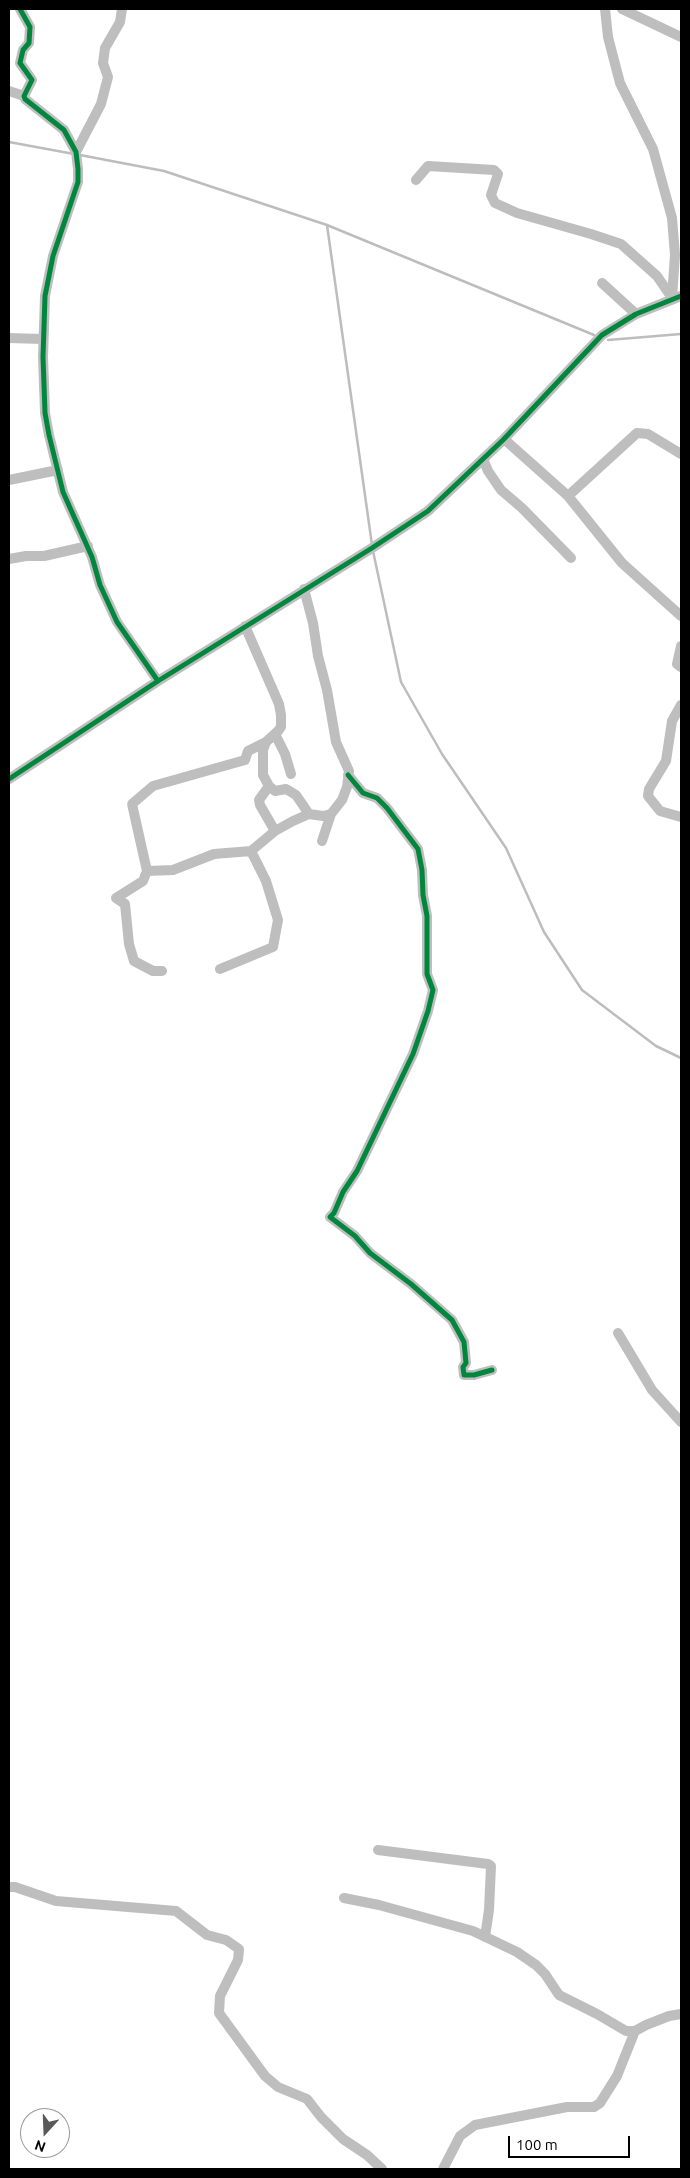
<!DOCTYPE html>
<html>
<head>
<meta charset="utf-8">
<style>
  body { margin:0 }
  #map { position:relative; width:690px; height:2178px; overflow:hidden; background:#fff; font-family:Ubuntu,sans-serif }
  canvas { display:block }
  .frame { position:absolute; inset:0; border:10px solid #000; pointer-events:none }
  .north { position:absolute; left:20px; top:2108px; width:50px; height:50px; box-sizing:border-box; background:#fff; border:1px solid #999; border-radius:50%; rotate:200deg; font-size:14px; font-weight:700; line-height:20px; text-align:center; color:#000 }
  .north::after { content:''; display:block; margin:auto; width:18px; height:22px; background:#595959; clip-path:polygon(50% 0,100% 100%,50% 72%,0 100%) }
  .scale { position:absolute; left:508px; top:2136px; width:122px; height:22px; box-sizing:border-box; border:2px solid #000; border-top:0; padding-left:6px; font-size:15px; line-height:18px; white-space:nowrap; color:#000; -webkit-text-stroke:4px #fff; paint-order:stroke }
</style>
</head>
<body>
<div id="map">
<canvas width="690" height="2178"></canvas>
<div class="frame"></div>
<div class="north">N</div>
<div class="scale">100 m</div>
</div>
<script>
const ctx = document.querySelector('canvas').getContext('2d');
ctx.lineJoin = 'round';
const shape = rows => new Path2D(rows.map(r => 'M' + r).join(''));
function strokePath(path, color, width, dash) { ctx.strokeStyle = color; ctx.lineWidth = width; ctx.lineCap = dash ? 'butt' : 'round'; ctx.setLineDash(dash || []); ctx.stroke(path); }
strokePath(shape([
  [9,142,74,154],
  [80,155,164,171,327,225,594,335],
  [327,225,372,545],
  [608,340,681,334],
  [373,551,401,682,442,754,506,848,544,932,582,990,656,1046,681,1058]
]), '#bdbdbd', 2.5);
strokePath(shape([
  [20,9,30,27,29,43,23,50,20,63,32,80,24,96,25,99,64,130,76,152,78,169,78,182,53,256,45,296,43,357,45,413,49,435,63,492,92,557,100,585,117,622,158,681],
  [605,9,608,37,620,83,653,149,672,218,675,255,672,298],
  [622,9,681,37],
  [9,91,24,96],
  [76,152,101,104,108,77,103,63,105,48,120,22,122,9],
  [416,180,428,166,494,170,498,174,491,195,495,203,517,213,591,234,621,244,657,276,672,298],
  [602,283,636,314],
  [9,338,43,339],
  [504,439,568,496,622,563,681,616],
  [483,459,488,471,501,490,522,508,571,558],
  [9,480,58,470],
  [568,496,637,433,648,434,681,454],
  [9,559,26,556,44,556,88,546],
  [304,589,313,623,318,656,327,690,336,742,349,771,347,787,342,800,331,814,322,841],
  [245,626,279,704,281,715,281,727,278,731,266,742,263,750,263,775,269,786,275,791,286,789,296,795,309,814],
  [681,646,677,664,681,667],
  [681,705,672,721,666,761,649,789,648,796,660,811,681,817],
  [275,734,285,754,291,774],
  [348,775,363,793,377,798,387,808,418,849,422,870,423,895,427,916,427,974,433,990,428,1011,413,1054,357,1171,343,1192,334,1213,330,1217,355,1236,370,1253,411,1284,452,1320,464,1342,466,1363,463,1367,464,1375,474,1375,492,1370],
  [9,779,158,681,372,548,428,511,503,440,602,335,636,314,681,296],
  [269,786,259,800,260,805,275,831],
  [147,871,173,870,214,854,251,851,275,831,293,821,309,814,323,816,331,814],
  [220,969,273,947,278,920,266,881,251,851],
  [162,971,153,971,134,961,129,944,125,904,116,898,143,881,147,871,132,804,153,786,245,760,248,751,266,742],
  [618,1333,652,1390,681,1422],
  [378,1850,488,1864,491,1866,489,1910,485,1937],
  [9,1887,15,1887,56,1901,176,1911,207,1935,226,1940,239,1949,238,1960,220,1996,219,2013,265,2076,278,2087,307,2099,321,2117,343,2139,367,2155,382,2169],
  [344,1898,379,1905,473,1931,517,1952,536,1965,545,1974,559,1995,597,2014,626,2031,635,2031,646,2025,669,2016,681,2014],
  [443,2169,460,2136,475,2125,567,2107,594,2107,600,2103,617,2076,635,2031]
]), '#bebebe', 10);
strokePath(shape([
  [20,9,30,27,29,43,23,50,20,63,32,80,24,96,25,99,64,130,76,152,78,169,78,182,53,256,45,296,43,357,45,413,49,435,63,492,92,557,100,585,117,622,158,681],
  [348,775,363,793,377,798,387,808,418,849,422,870,423,895,427,916,427,974,433,990,428,1011,413,1054,357,1171,343,1192,334,1213,330,1217,355,1236,370,1253,411,1284,452,1320,464,1342,466,1363,463,1367,464,1375,474,1375,492,1370],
  [9,779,158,681,372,548,428,511,503,440,602,335,636,314,681,296]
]), '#00873e', 5);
</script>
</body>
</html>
